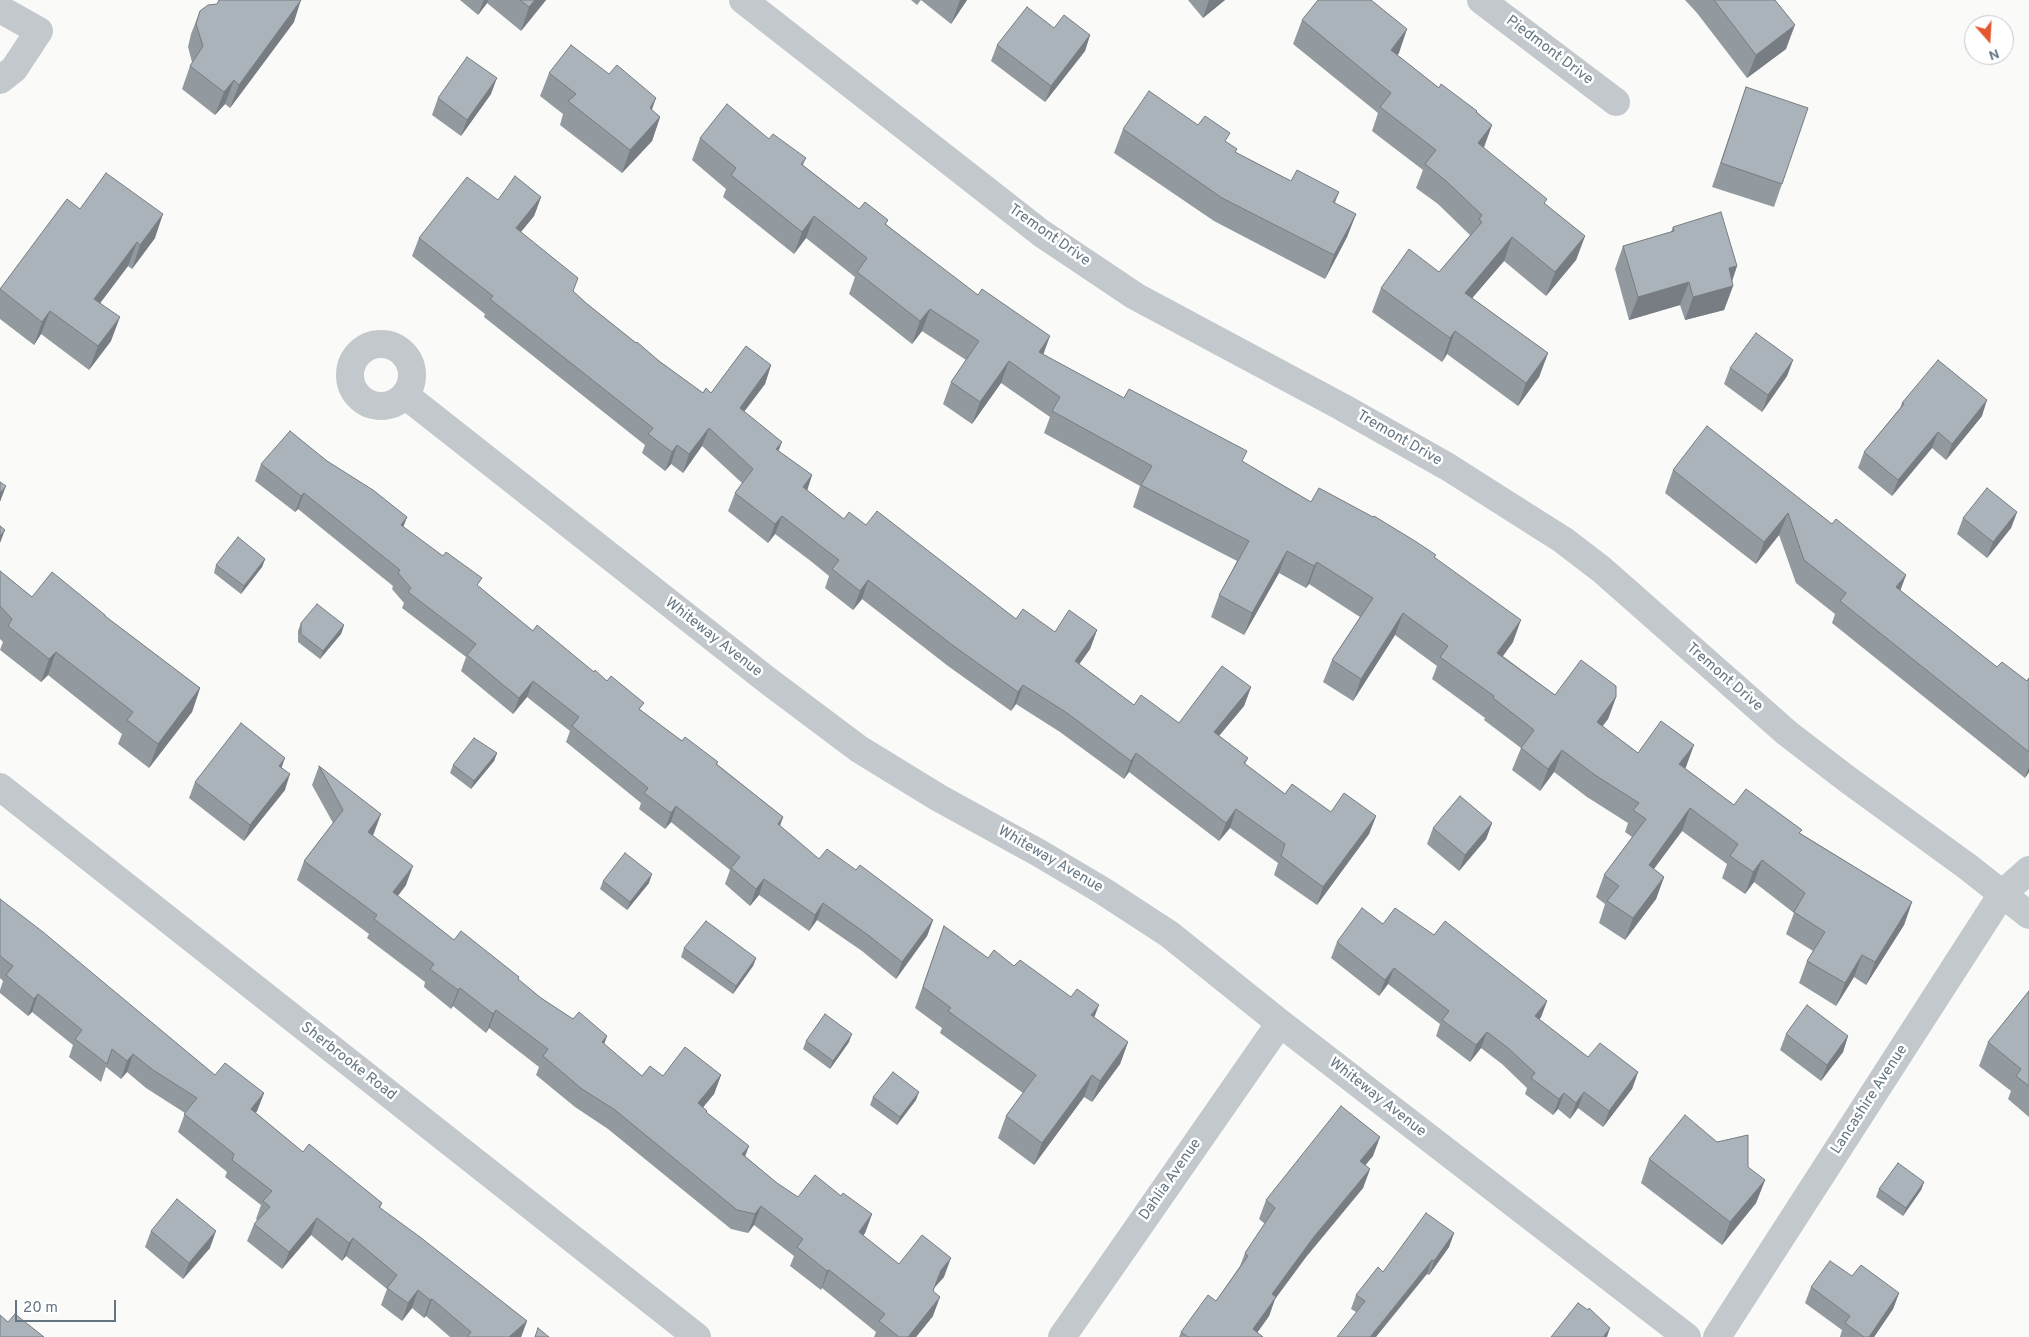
<!DOCTYPE html>
<html>
<head>
<meta charset="utf-8">
<style>
  body { margin:0 }
  #map { position:relative; width:2029px; height:1337px; overflow:hidden; background:#fafaf8; font-family:Overpass,sans-serif }
  canvas { display:block }
  .north { position:absolute; left:1964px; top:15px; width:50px; height:50px; box-sizing:border-box; background:#fff; border:1px solid #c1c8cd; border-radius:50%; rotate:161deg; font-size:14px; font-weight:700; line-height:20px; text-align:center; color:#657683 }
  .north::after { content:''; display:block; margin:auto; width:18px; height:22px; background:#e4572e; clip-path:polygon(50% 0,100% 100%,50% 72%,0 100%) }
  .scale { position:absolute; left:15px; top:1300px; width:101px; height:22px; box-sizing:border-box; border:2px solid #657683; border-top:0; padding-left:6px; font-size:15px; line-height:18px; white-space:nowrap; color:#657683; -webkit-text-stroke:4px #fff; paint-order:stroke }
</style>
</head>
<body>
<div id="map">
<canvas width="2029" height="1337"></canvas>
<div class="north">N</div>
<div class="scale">20 m</div>
</div>
<script>
const ctx = document.querySelector('canvas').getContext('2d');
ctx.lineJoin = 'round';
const shape = rows => new Path2D(rows.map(r => 'M' + r).join(''));
function strokePath(path, color, width, dash) { ctx.strokeStyle = color; ctx.lineWidth = width; ctx.lineCap = dash ? 'butt' : 'round'; ctx.setLineDash(dash || []); ctx.stroke(path); }
function paint(path, color) { ctx.fillStyle = color; ctx.fill(path, 'evenodd'); }
function label(font, color, halo, rows, align = 'center') {
  ctx.font = font + ' Overpass,sans-serif'; ctx.lineWidth = 5; ctx.setLineDash([]); ctx.textBaseline = 'middle'; ctx.strokeStyle = halo; ctx.fillStyle = color; for (const [text, x, y, turn = 0] of rows) {
    ctx.save(); ctx.translate(x, y); ctx.rotate((+turn || 0) * Math.PI / 180); ctx.textAlign = isNaN(turn) ? turn : align; if (halo) ctx.strokeText(text, 0, 0); ctx.fillText(text, 0, 0); ctx.restore();
  }
}
strokePath(shape([
  [743,0,1041,233,1135,296,1342,407,1448,467,1563,540,1601,569,1787,733,1847,779,1968,867,2029,915],
  [1481,0,1616,102],
  [0,9,39,31,14,69,0,80],
  '350 375a31 31 0 1 1 62 0a31 31 0 1 1-62 0Z',
  [405,395,767,680,859,749,939,798,1039,853,1103,891,1169,934,1280,1023,1687,1337],
  [0,787,697,1337],
  [1062,1337,1280,1023],
  [1717,1337,2002,894,2029,870]
]), '#c3c8cc', 28);
paint(shape([
  [460,0,546,0,521,31,487,3,478,15],
  [911,0,967,0,951,24,921,0,917,5],
  [1188,0,1225,0,1203,18],
  [1685,0,1775,0,1786,49,1747,78,1697,13],
  [200,11,294,22,230,108,225,104,215,115,182,89,190,66,192,62,188,47,191,34],
  [1302,20,1399,53,1397,55,1439,88,1477,112,1492,125,1484,148,1545,204,1585,236,1576,260,1546,296,1504,261,1472,298,1548,353,1539,377,1518,406,1447,354,1442,362,1372,312,1381,288,1439,272,1470,235,1438,204,1416,188,1423,170,1372,131,1378,113,1293,44],
  [1090,35,1085,51,1045,102,991,61,997,45],
  [549,73,652,110,660,117,652,141,622,173,560,125,563,114,540,96],
  [1746,87,1782,184,1774,207,1712,187],
  [491,94,461,136,432,115,438,98],
  [1198,125,1237,149,1235,152,1291,181,1339,192,1335,203,1356,214,1347,237,1325,279,1214,221,1114,153,1123,129],
  [700,138,769,139,806,158,803,165,859,209,888,220,886,224,1043,355,1243,462,1311,502,1435,558,1513,642,1503,656,1555,695,1616,697,1608,719,1602,726,1638,753,1686,767,1685,768,1734,805,1800,833,1912,902,1904,925,1866,985,1854,977,1836,1006,1799,983,1807,961,1813,951,1786,934,1794,913,1754,882,1745,894,1722,878,1727,864,1682,831,1654,869,1664,877,1656,899,1625,940,1599,923,1605,904,1596,897,1604,875,1632,837,1625,832,1628,823,1587,797,1554,772,1540,791,1512,770,1521,748,1484,720,1485,718,1432,679,1437,666,1395,635,1353,701,1323,682,1332,660,1360,617,1309,584,1306,588,1279,573,1244,635,1211,617,1219,595,1237,561,1133,507,1140,486,1044,433,1050,417,1001,383,972,424,943,404,951,382,966,360,922,331,912,344,849,294,855,277,806,238,794,254,723,197,726,189,692,160],
  [541,197,534,216,521,232,573,291,586,303,659,361,703,393,711,393,771,365,765,384,744,412,778,451,812,475,807,490,844,519,866,525,1016,619,1055,632,1097,630,1090,649,1079,664,1134,705,1179,723,1251,687,1244,706,1219,736,1248,758,1245,764,1285,794,1331,812,1376,816,1369,834,1317,905,1274,875,1278,863,1230,828,1219,841,1129,772,1124,779,1060,732,1016,704,1011,711,948,666,862,599,853,610,825,588,829,576,812,562,775,534,768,543,728,511,735,493,742,483,702,446,683,473,671,464,665,471,642,453,645,445,484,317,485,314,412,256,419,238,498,200],
  [80,209,155,238,132,269,128,266,100,303,111,341,89,370,41,334,34,345,0,319,0,289],
  [1673,227,1737,266,1732,281,1733,286,1724,310,1685,320,1680,305,1629,320,1615,269,1623,246,1671,232],
  [1793,360,1787,376,1762,412,1724,384,1730,368],
  [1902,403,1982,416,1946,460,1932,448,1892,496,1858,468,1864,452,1900,408],
  [327,461,407,517,403,527,479,587,533,631,607,681,642,711,682,741,718,762,717,764,783,817,780,826,819,859,856,870,933,920,927,936,896,979,862,951,817,920,809,931,759,895,750,906,725,884,730,870,671,822,665,829,639,809,641,803,566,742,570,731,527,697,513,714,461,671,466,657,402,608,404,603,392,589,393,586,298,509,295,512,255,481,261,464],
  [1673,470,1832,524,1906,575,1900,590,1997,667,2027,681,2029,678,2029,772,2025,778,1832,623,1835,614,1796,583,1779,535,1756,564,1665,493],
  [2017,512,2011,528,1987,558,1957,534,1963,518],
  [265,559,262,567,241,594,214,573,216,565],
  [0,571,32,597,105,616,200,688,192,712,149,768,118,744,122,734,48,675,41,682,0,650,3,642,0,639],
  [301,623,344,625,341,634,320,659,298,642,298,631],
  [497,753,494,761,471,789,450,773,453,765],
  [319,766,374,833,373,835,406,885,398,896,454,940,518,980,541,998,573,1019,607,1036,604,1044,642,1076,721,1075,714,1094,703,1107,707,1111,707,1113,745,1156,777,1183,798,1197,841,1196,872,1214,865,1233,863,1236,899,1264,944,1277,934,1288,933,1291,933,1316,916,1337,874,1337,876,1332,822,1288,821,1290,790,1266,794,1256,754,1225,748,1233,731,1229,608,1129,575,1107,536,1075,539,1067,489,1028,486,1033,453,1006,451,1009,424,987,425,982,367,938,369,934,297,880,304,861,333,823,312,785],
  [282,767,285,790,244,841,189,798,195,782],
  [1492,823,1486,839,1459,871,1427,844,1433,828],
  [603,881,649,883,627,910,600,889],
  [0,899,215,1075,264,1093,257,1111,256,1113,303,1152,382,1203,380,1208,527,1321,521,1337,450,1337,426,1316,424,1318,412,1308,402,1321,381,1305,387,1289,346,1256,342,1261,311,1235,282,1269,247,1241,254,1224,257,1220,256,1219,261,1205,225,1177,227,1172,178,1132,185,1113,146,1088,127,1072,121,1079,106,1067,101,1082,69,1057,73,1045,32,1012,28,1016,0,993,0,990,3,981,0,978],
  [1383,924,1434,935,1547,1001,1541,1017,1539,1020,1588,1057,1638,1072,1632,1089,1603,1127,1578,1108,1570,1119,1558,1109,1553,1115,1525,1094,1527,1088,1502,1064,1481,1048,1470,1062,1436,1036,1440,1024,1388,984,1379,996,1331,958,1337,942],
  [944,926,988,958,1014,966,1094,1017,1128,1042,1120,1064,1092,1102,1084,1097,1034,1165,998,1138,1006,1116,1023,1093,940,1033,942,1028,915,1008],
  [684,948,756,958,753,966,733,994,681,957],
  [2029,991,2029,1117,2008,1099,2011,1091,1979,1066,1988,1042],
  [1786,1034,1848,1036,1843,1052,1821,1081,1780,1050],
  [806,1041,849,1042,830,1069,803,1049],
  [873,1097,916,1100,897,1125,870,1105],
  [1373,1156,1365,1165,1370,1169,1363,1188,1306,1257,1275,1299,1269,1316,1257,1333,1263,1337,1179,1337,1181,1332,1216,1301,1240,1266,1245,1253,1265,1224,1259,1219,1266,1200],
  [1649,1159,1765,1180,1756,1203,1722,1245,1641,1183],
  [1924,1182,1921,1190,1903,1216,1876,1197,1879,1189],
  [151,1231,210,1248,183,1279,145,1247],
  [1454,1233,1449,1247,1429,1275,1427,1274,1356,1312,1351,1309,1356,1295,1383,1272],
  [1852,1276,1899,1293,1893,1309,1874,1337,1840,1337,1842,1330,1805,1303,1811,1287]
]), '#929a9f');
paint(shape([
  [301,0,294,22,230,108,239,85],
  [484,0,488,0,487,3,478,15],
  [535,0,546,0,521,31,529,7],
  [960,0,967,0,951,24],
  [1209,0,1225,0,1203,18],
  [1795,25,1786,49,1747,78,1756,55],
  [1407,29,1399,53,1382,73,1391,50],
  [1090,35,1085,51,1045,102,1051,86],
  [497,78,491,94,461,136,467,120],
  [234,80,225,104,215,115,224,92],
  [656,98,648,121,650,108],
  [660,117,652,141,622,173,630,150],
  [1492,125,1483,148,1478,143],
  [541,197,534,216,509,246,516,228],
  [163,214,155,238,132,269,140,245],
  [1356,214,1347,237,1325,279,1334,255],
  [814,216,806,238,794,254,802,232],
  [1585,236,1576,260,1546,296,1555,272],
  [1512,237,1504,261,1456,317,1465,293],
  [137,242,128,266,86,322,94,299],
  [1737,266,1730,287,1733,286,1724,310,1685,320,1693,297,1729,268],
  [1689,282,1680,305,1629,320,1638,297],
  [930,309,922,331,912,344,920,321],
  [50,311,41,334,34,345,42,322],
  [120,317,111,341,89,370,98,346],
  [1455,331,1447,354,1442,362,1450,338],
  [1050,336,1042,358,1039,352],
  [1548,353,1539,377,1518,406,1526,383],
  [1793,360,1787,376,1762,412,1768,395],
  [1009,361,1001,383,972,424,980,402],
  [771,365,765,384,733,426,740,408],
  [1987,400,1982,416,1946,460,1952,444],
  [709,428,702,446,683,473,689,454],
  [1938,432,1932,448,1892,496,1898,480],
  [782,442,775,460,776,449],
  [677,445,671,464,665,471,672,452],
  [812,475,806,494,803,487],
  [6,486,0,502,0,493],
  [304,493,298,509,295,512,301,496],
  [2017,512,2011,528,1987,558,1993,542],
  [1788,513,1779,535,1756,564,1764,542],
  [782,516,775,534,768,543,775,524],
  [407,517,401,533,401,525],
  [5,530,0,543,0,536],
  [1287,551,1279,573,1244,635,1252,613],
  [265,559,262,567,241,594,244,586],
  [1317,562,1309,584,1306,588,1314,566],
  [1906,575,1898,597,1896,587],
  [868,580,862,599,853,610,860,591],
  [1403,613,1395,635,1353,701,1361,679],
  [1521,620,1513,642,1489,675,1497,653],
  [344,625,341,634,320,659,323,651],
  [1097,630,1090,649,1068,680,1075,661],
  [56,652,48,675,41,682,49,659],
  [533,681,527,697,513,714,519,698],
  [1023,685,1016,704,1011,711,1018,692],
  [1251,687,1244,706,1207,750,1214,732],
  [200,688,192,712,149,768,158,744],
  [1616,697,1608,719,1589,744,1597,722],
  [1694,745,1686,767,1671,786,1679,764],
  [1562,750,1554,772,1540,791,1548,769],
  [497,753,494,761,471,789,474,781],
  [1136,753,1129,772,1124,779,1131,761],
  [285,758,279,775,279,766],
  [2029,766,2029,772,2025,778],
  [290,774,285,790,244,841,250,825],
  [676,806,671,822,665,829,671,813],
  [1690,808,1682,831,1640,887,1649,865],
  [1236,809,1230,828,1219,841,1226,823],
  [381,814,374,833,361,851,368,832],
  [1376,816,1369,834,1317,905,1323,887],
  [783,817,777,833,778,824],
  [1492,823,1486,839,1459,871,1465,855],
  [1762,860,1754,882,1745,894,1753,872],
  [413,866,406,885,386,911,393,892],
  [652,874,649,883,627,910,630,902],
  [1664,877,1656,899,1625,940,1633,918],
  [764,879,759,895,750,906,756,889],
  [1912,902,1904,925,1866,985,1875,962],
  [823,903,817,920,809,931,815,915],
  [933,920,927,936,896,979,902,962],
  [1862,955,1854,977,1836,1006,1845,983],
  [756,958,753,966,733,994,736,986],
  [1394,968,1388,984,1379,996,1385,980],
  [460,988,453,1006,451,1009,458,990],
  [38,994,32,1012,28,1016,34,999],
  [1547,1001,1541,1017,1529,1033,1535,1016],
  [1099,1005,1091,1026,1091,1015],
  [496,1010,489,1028,486,1033,493,1014],
  [1487,1032,1481,1048,1470,1062,1476,1045],
  [852,1034,849,1042,830,1069,833,1061],
  [607,1036,600,1055,602,1042],
  [1848,1036,1843,1052,1821,1081,1827,1065],
  [1128,1042,1120,1064,1092,1102,1100,1081],
  [133,1054,127,1072,121,1079,127,1061],
  [1638,1072,1632,1089,1603,1127,1609,1111],
  [721,1075,714,1094,691,1122,698,1103],
  [1092,1075,1084,1097,1034,1165,1042,1143],
  [919,1092,916,1100,897,1125,900,1117],
  [1584,1092,1578,1108,1570,1119,1576,1103],
  [264,1093,257,1111,245,1127,251,1109],
  [1564,1093,1558,1109,1553,1115,1559,1099],
  [1380,1137,1373,1156,1353,1180,1360,1161],
  [749,1146,742,1165,742,1154],
  [1370,1169,1363,1188,1306,1257,1275,1299,1269,1316,1254,1337,1253,1329,1272,1294,1313,1238],
  [1765,1180,1756,1203,1722,1245,1730,1222],
  [1924,1182,1921,1190,1903,1216,1906,1208],
  [761,1206,754,1225,748,1233,755,1214],
  [872,1214,865,1233,852,1251,859,1232],
  [317,1218,311,1235,282,1269,289,1252],
  [216,1231,210,1248,183,1279,189,1263],
  [1454,1233,1449,1247,1429,1275,1434,1261],
  [353,1238,346,1256,342,1261,349,1243],
  [951,1258,944,1277,934,1288,941,1270],
  [1432,1260,1427,1274,1376,1337,1370,1337],
  [829,1270,822,1288,821,1290,827,1271],
  [418,1290,412,1308,402,1321,408,1303],
  [1899,1293,1893,1309,1874,1337,1869,1337],
  [940,1297,933,1316,916,1337,908,1337],
  [432,1299,426,1316,424,1318,430,1300],
  [527,1321,521,1337,509,1337],
  [1610,1328,1607,1337,1603,1337]
]), '#777d82');
const building = shape([
  [219,0,301,0,239,85,234,80,224,92,190,66,203,46,196,24,200,11,208,5,217,4,219,0],
  [520,0,535,0,529,7,520,0],
  [1318,0,1371,0,1407,29,1391,50,1439,88,1441,84,1477,111,1476,112,1492,125,1478,143,1547,199,1544,203,1585,236,1555,272,1512,237,1465,293,1548,353,1526,383,1455,331,1450,338,1381,288,1409,249,1439,272,1482,222,1479,219,1482,215,1446,181,1425,164,1436,150,1380,107,1391,93,1302,20,1318,0],
  [1714,0,1775,0,1795,25,1756,55,1714,0],
  [1027,7,1054,28,1064,15,1090,35,1051,86,997,45,1027,7],
  [571,45,609,74,617,65,656,98,650,108,660,117,630,150,568,101,576,94,549,73,571,45],
  [467,57,497,78,467,120,438,98,467,57],
  [1746,87,1808,108,1782,184,1721,163,1746,87],
  [1149,91,1198,125,1205,116,1230,133,1225,141,1237,149,1235,152,1291,181,1297,170,1339,192,1333,202,1356,214,1334,255,1222,198,1123,129,1149,91],
  [727,104,769,139,773,134,806,158,801,164,859,209,865,202,888,220,885,224,978,295,982,289,1050,336,1039,352,1124,398,1129,389,1247,451,1242,461,1311,502,1319,488,1373,517,1374,516,1415,541,1436,555,1434,557,1521,620,1497,653,1555,695,1581,660,1616,686,1616,697,1597,722,1638,753,1661,721,1694,745,1679,764,1734,805,1746,789,1802,830,1799,833,1912,902,1875,962,1862,955,1845,983,1807,961,1825,932,1794,912,1805,893,1762,860,1753,872,1730,856,1738,844,1690,808,1649,865,1664,877,1633,918,1607,901,1619,886,1604,875,1646,819,1633,810,1639,803,1595,775,1562,750,1548,769,1521,748,1534,730,1493,698,1494,696,1440,657,1448,646,1403,613,1361,679,1332,660,1373,598,1317,562,1314,566,1287,551,1252,613,1219,595,1249,541,1141,485,1152,466,1052,411,1060,397,1009,361,980,402,951,382,979,341,930,309,920,321,857,272,867,258,814,216,802,232,731,175,736,168,700,138,727,104],
  [106,173,163,214,140,245,137,242,94,299,120,317,98,346,50,311,42,322,0,289,67,199,80,209,106,173],
  [515,176,541,197,516,228,578,278,573,291,586,303,636,343,637,342,659,361,703,393,706,388,711,393,746,346,771,365,740,408,782,442,776,449,812,475,803,487,844,519,849,512,866,525,877,511,1016,619,1023,609,1055,632,1069,610,1097,630,1075,661,1134,705,1141,695,1179,723,1222,666,1251,687,1214,732,1248,758,1244,763,1285,794,1292,784,1331,812,1344,793,1376,816,1323,887,1281,856,1285,844,1236,809,1226,823,1136,753,1131,761,1067,713,1023,685,1018,692,955,647,868,580,860,591,832,569,839,560,818,544,782,516,775,524,735,493,753,469,709,428,689,454,677,445,672,452,648,434,653,428,490,299,493,296,419,238,467,177,498,200,515,176],
  [1721,212,1737,266,1729,268,1733,286,1693,297,1689,282,1638,297,1623,246,1674,231,1673,227,1721,212],
  [1756,333,1793,360,1768,395,1730,368,1756,333],
  [1938,360,1987,400,1952,444,1938,432,1898,480,1864,452,1904,404,1902,403,1938,360],
  [1707,426,1832,524,1836,519,1906,575,1896,587,1997,667,2002,662,2027,681,2029,678,2029,752,1840,601,1846,593,1804,560,1788,513,1764,542,1673,470,1707,426],
  [290,431,327,461,373,490,407,517,401,525,443,556,446,552,482,578,477,585,533,631,537,625,594,672,595,670,607,681,611,676,644,703,639,709,682,741,685,737,718,762,716,764,783,817,778,824,819,859,827,849,856,870,860,865,933,920,902,962,868,935,823,903,815,915,764,879,756,889,731,868,740,857,676,806,671,813,644,793,648,788,572,726,579,717,533,681,519,698,467,655,476,644,408,592,411,588,398,573,400,570,304,493,301,496,261,464,290,431],
  [0,482,6,486,0,493,0,482],
  [1987,488,2017,512,1993,542,1963,518,1987,488],
  [0,526,5,530,0,536,0,526],
  [238,537,265,559,244,586,216,565,238,537],
  [0,571,32,597,52,572,105,615,105,616,200,688,158,744,127,720,133,712,56,652,49,659,8,626,12,619,0,606,0,571],
  [317,604,344,625,323,651,301,634,301,623,317,604],
  [241,723,285,758,279,766,290,774,250,825,195,782,241,723],
  [474,738,497,753,474,781,453,765,474,738],
  [319,766,381,814,368,832,413,866,393,892,454,940,461,931,519,977,518,979,541,998,573,1019,579,1012,607,1036,602,1042,642,1076,650,1066,663,1076,685,1047,721,1075,698,1103,707,1111,706,1112,749,1146,742,1154,777,1183,798,1197,815,1175,841,1196,843,1193,872,1214,859,1232,899,1264,922,1235,951,1258,941,1270,933,1291,940,1297,908,1337,899,1337,879,1321,885,1314,829,1270,827,1271,797,1247,803,1239,761,1206,755,1214,737,1210,615,1110,582,1089,543,1056,548,1049,496,1010,493,1014,460,988,458,990,430,969,434,964,374,919,377,915,304,861,343,810,319,766],
  [1460,796,1492,823,1465,855,1433,828,1460,796],
  [625,853,652,874,630,902,603,881,625,853],
  [0,899,43,932,215,1075,225,1063,264,1093,251,1109,303,1152,309,1144,382,1203,379,1207,420,1237,527,1321,509,1337,467,1337,471,1332,432,1299,430,1300,418,1290,408,1303,387,1288,397,1275,353,1238,349,1243,317,1218,289,1252,254,1224,270,1207,263,1201,272,1191,232,1160,234,1154,184,1114,197,1098,153,1070,133,1054,127,1061,112,1049,107,1064,75,1039,82,1030,38,994,34,999,6,975,13,966,0,956,0,899],
  [1362,908,1383,924,1395,908,1434,935,1445,921,1547,1001,1535,1016,1588,1057,1600,1043,1638,1072,1609,1111,1584,1092,1576,1103,1564,1093,1559,1099,1531,1078,1535,1073,1508,1048,1487,1032,1476,1045,1442,1020,1449,1011,1394,968,1385,980,1337,942,1362,908],
  [706,921,756,958,736,986,684,948,706,921],
  [944,926,988,958,994,950,1014,966,1020,960,1071,997,1077,989,1099,1005,1091,1015,1128,1042,1100,1081,1092,1075,1042,1143,1006,1116,1036,1075,948,1011,951,1008,923,987,944,926],
  [2029,991,2029,1086,2016,1076,2021,1069,1988,1042,2029,991],
  [1807,1005,1848,1036,1827,1065,1786,1034,1807,1005],
  [825,1014,852,1034,833,1061,806,1041,825,1014],
  [893,1072,919,1092,900,1117,873,1097,893,1072],
  [1341,1106,1380,1137,1360,1161,1370,1169,1313,1238,1272,1294,1276,1297,1253,1329,1263,1337,1188,1337,1181,1332,1208,1295,1216,1301,1248,1256,1245,1253,1275,1208,1266,1200,1341,1106],
  [1685,1115,1717,1142,1748,1135,1748,1167,1765,1180,1730,1222,1649,1159,1685,1115],
  [1898,1163,1924,1182,1906,1208,1879,1189,1898,1163],
  [177,1199,216,1231,189,1263,151,1231,177,1199],
  [1426,1213,1454,1233,1434,1261,1432,1260,1370,1337,1337,1337,1365,1301,1356,1295,1378,1267,1383,1272,1426,1213],
  [1830,1261,1852,1276,1861,1265,1899,1293,1869,1337,1864,1337,1845,1323,1850,1316,1811,1287,1830,1261],
  [1578,1303,1588,1310,1589,1308,1610,1328,1603,1337,1551,1337,1578,1303],
  [15,1314,44,1337,0,1337,0,1315,8,1322,15,1314],
  [538,1328,549,1337,535,1337,538,1328]
]);
paint(building, '#aab3b9');
strokePath(building, '#777d82', 1);
label('15px', '#657683', '#fff', [
  ["Piedmont Drive",1549,51,37],
  ["Tremont Drive",1049,236,35],
  ["Tremont Drive",1399,439,30],
  ["Whiteway Avenue",713,638,38],
  ["Tremont Drive",1724,678,41],
  ["Whiteway Avenue",1050,860,30],
  ["Sherbrooke Road",348,1062,38],
  ["Whiteway Avenue",1377,1098,38],
  ["Lancashire Avenue",1870,1100,-57],
  ["Dahlia Avenue",1171,1180,-55]
]);
</script>
</body>
</html>
